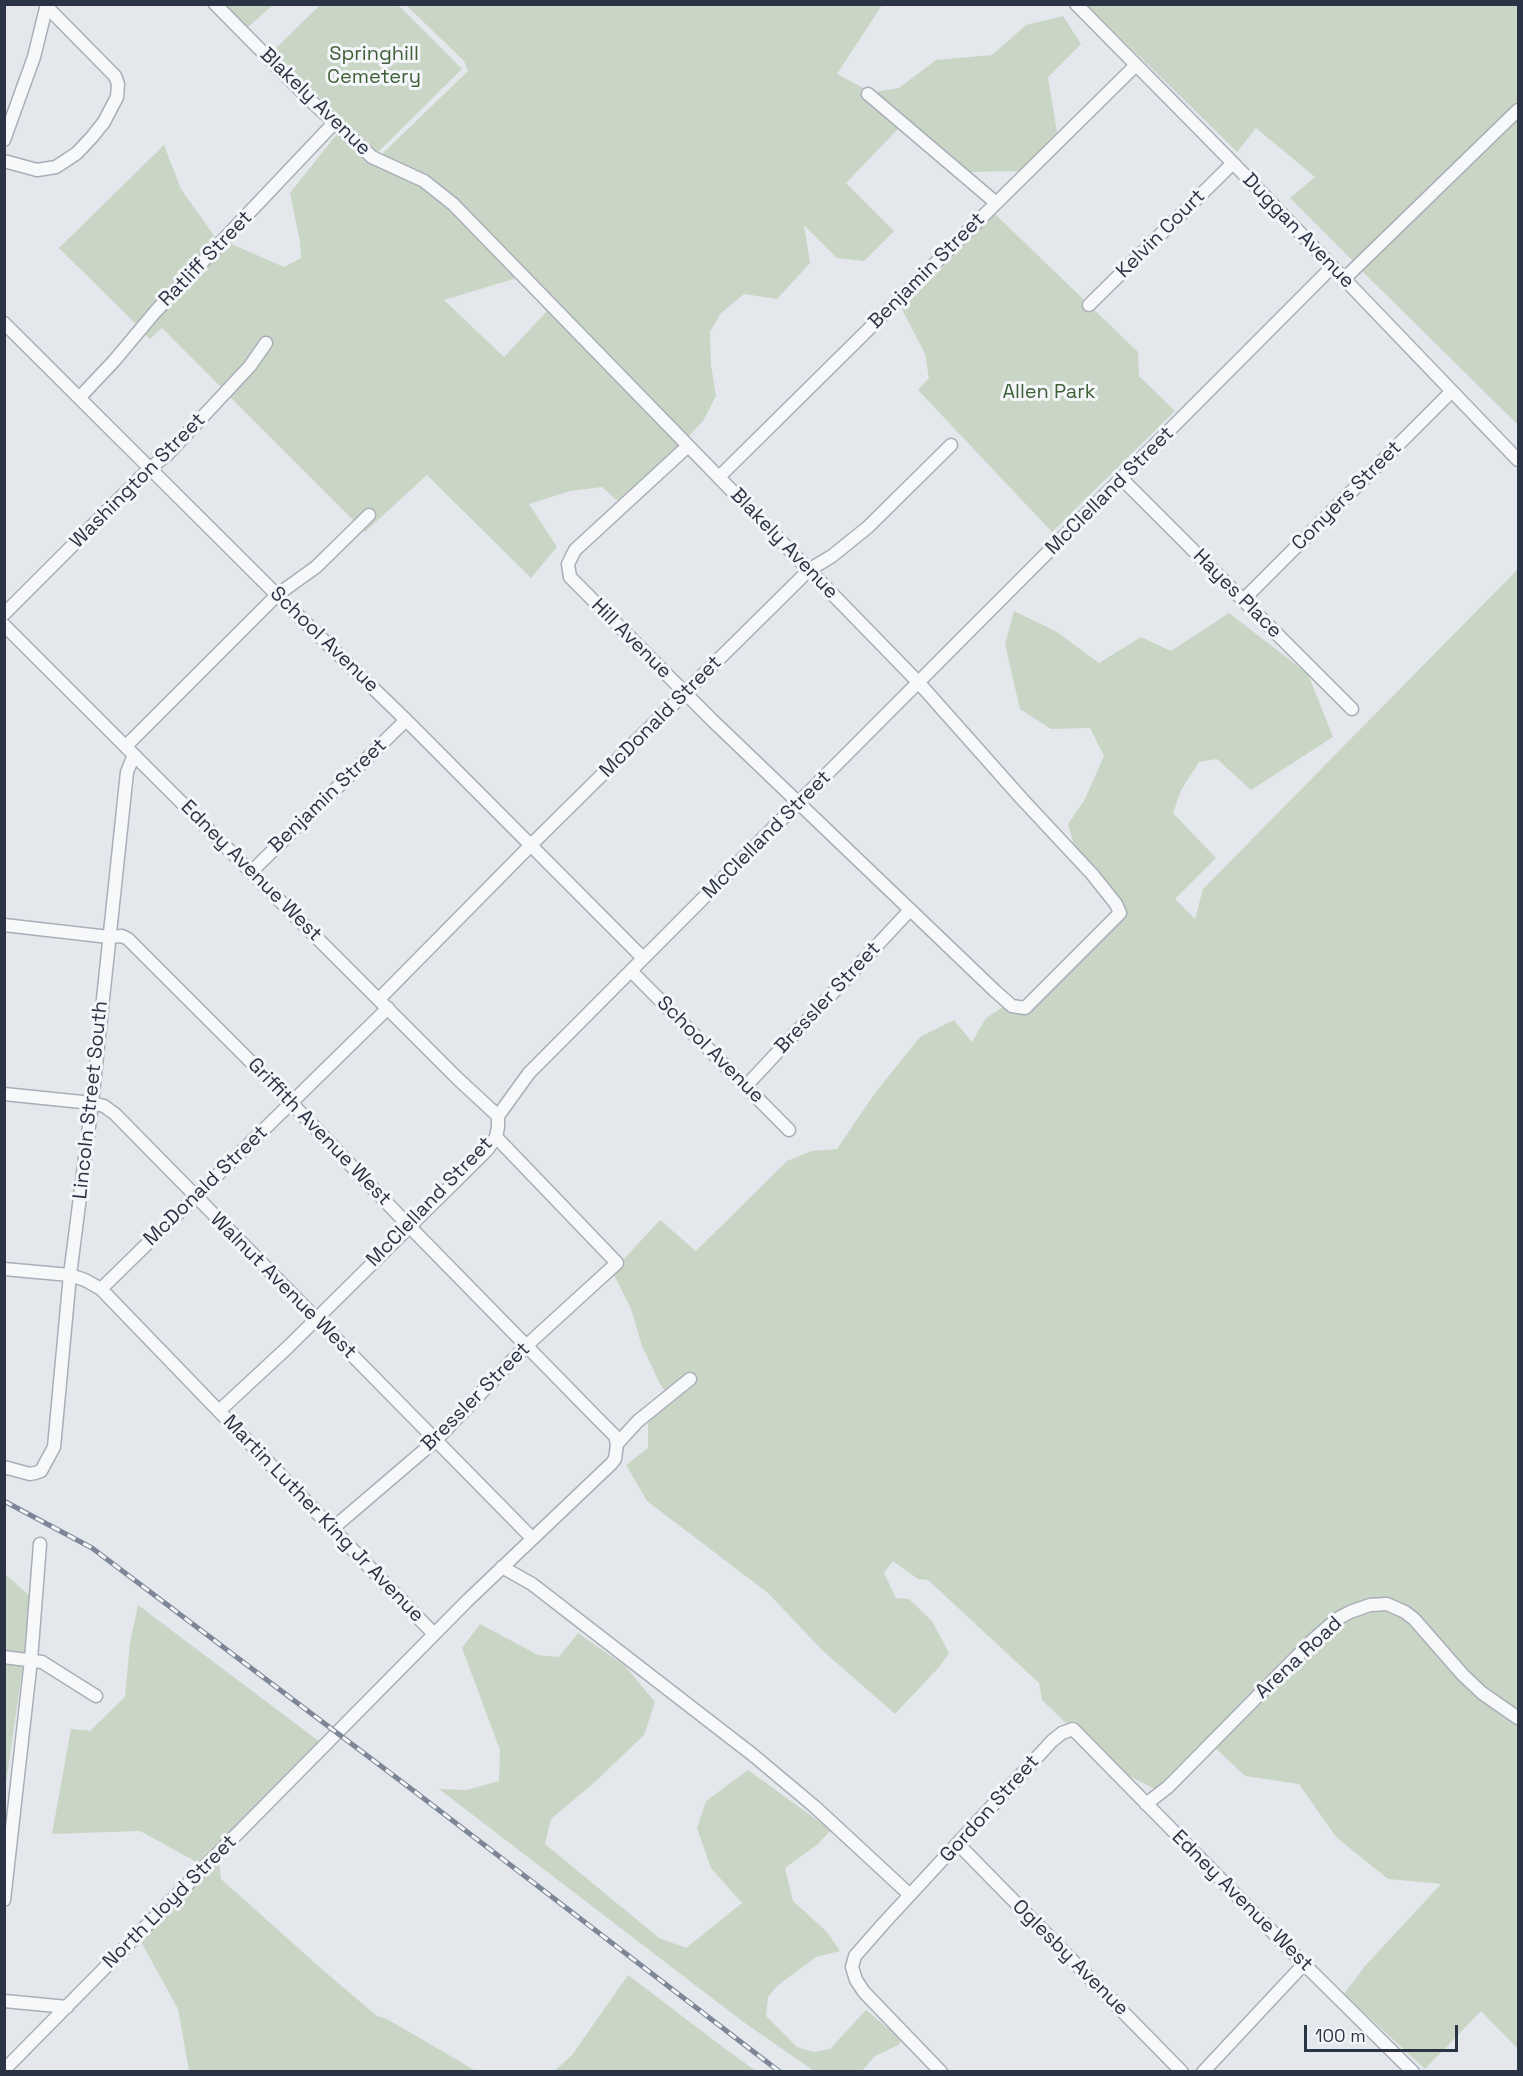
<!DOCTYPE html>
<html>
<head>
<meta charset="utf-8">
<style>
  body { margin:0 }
  #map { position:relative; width:1523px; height:2076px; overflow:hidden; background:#e4e7ec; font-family:"Space Grotesk",sans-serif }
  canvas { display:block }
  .frame { position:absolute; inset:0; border:6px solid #2b3445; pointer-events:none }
  .scale { position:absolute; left:1304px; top:2025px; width:154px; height:27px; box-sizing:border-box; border:3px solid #2b3445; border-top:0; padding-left:8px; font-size:18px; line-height:21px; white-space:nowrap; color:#2b3445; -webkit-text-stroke:4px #f4f6f9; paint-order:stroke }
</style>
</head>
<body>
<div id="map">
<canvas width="1523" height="2076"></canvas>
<div class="frame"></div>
<div class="scale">100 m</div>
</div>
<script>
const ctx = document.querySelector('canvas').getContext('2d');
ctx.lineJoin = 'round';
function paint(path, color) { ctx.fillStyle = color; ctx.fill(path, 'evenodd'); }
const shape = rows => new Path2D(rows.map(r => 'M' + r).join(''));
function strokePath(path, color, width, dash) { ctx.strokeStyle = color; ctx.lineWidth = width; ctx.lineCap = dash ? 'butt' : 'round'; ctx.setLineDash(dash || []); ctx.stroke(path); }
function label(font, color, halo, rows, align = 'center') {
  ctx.font = font + ' "Space Grotesk",sans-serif'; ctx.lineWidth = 6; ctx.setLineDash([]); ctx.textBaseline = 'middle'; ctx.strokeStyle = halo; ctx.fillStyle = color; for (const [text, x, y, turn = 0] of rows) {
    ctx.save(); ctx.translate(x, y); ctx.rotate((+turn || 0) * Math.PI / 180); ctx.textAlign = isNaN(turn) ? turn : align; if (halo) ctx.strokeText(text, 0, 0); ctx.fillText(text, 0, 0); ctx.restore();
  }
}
paint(shape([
  [224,5,273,5,247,28],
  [320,5,398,5,462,69,376,154,273,51],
  [406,5,882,5,837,74,865,89,861,95,898,129,846,183,894,231,864,261,837,258,804,225,810,263,777,299,744,294,721,313,710,332,711,365,716,396,703,421,688,437,457,200,427,176,381,155,468,71,464,61],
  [1087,5,1518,5,1518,103,1354,262,1290,198,1315,177,1256,128,1237,152],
  [1063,16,1081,44,1048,77,1057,132,1020,171,967,172,875,92,899,88,936,60,992,55,1026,25],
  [1518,118,1518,425,1361,270],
  [337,134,368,162,420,186,437,198,517,278,444,300,504,357,548,310,680,445,619,502,602,487,570,491,529,504,557,547,531,578,427,475,365,532,362,528,376,515,370,507,354,521,229,396,273,342,265,336,246,363,222,388,162,328,150,339,144,333,229,243,284,267,301,258,300,242,290,193],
  [164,145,181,189,215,237,219,239,137,325,59,248],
  [995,214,1138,352,1139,376,1175,411,1052,532,918,390,929,378,925,354,902,309],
  [1518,569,1518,2049,1481,2011,1425,2069,1344,1994,1365,1966,1441,1884,1388,1879,1336,1837,1299,1784,1245,1776,1206,1739,1155,1789,1127,1775,1078,1726,1077,1722,1073,1721,1068,1725,1042,1700,1039,1683,928,1580,918,1579,893,1561,884,1573,896,1598,909,1599,932,1621,949,1653,940,1666,895,1714,823,1651,768,1593,647,1501,626,1465,648,1448,648,1423,661,1410,698,1379,692,1371,666,1392,660,1384,642,1346,631,1309,614,1275,625,1263,623,1260,660,1220,696,1251,787,1161,812,1151,837,1149,875,1093,920,1037,954,1020,972,1042,986,1018,1003,1007,1009,1012,1025,1014,1126,912,1121,901,1074,845,1068,824,1084,801,1104,756,1090,728,1051,729,1020,709,1005,644,1014,611,1057,632,1099,663,1141,637,1171,651,1229,613,1308,674,1333,737,1251,790,1217,759,1199,762,1181,790,1173,813,1216,858,1175,899,1195,919,1203,889],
  [4,1573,30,1596,25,1653,5,1651],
  [138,1605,320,1742,199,1866,193,1860,140,1831,52,1834,71,1729,90,1731,125,1697,130,1643],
  [480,1624,538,1655,559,1657,578,1633,625,1666,655,1702,644,1735,596,1781,551,1819,545,1844,659,1938,686,1948,742,1903,711,1868,697,1828,706,1801,748,1770,831,1830,818,1844,785,1868,793,1901,827,1932,840,1951,816,1957,778,1985,768,1997,766,2016,797,2047,814,2052,830,2049,866,2010,902,2040,898,2045,875,2056,862,2071,814,2071,742,2021,439,1789,467,1790,499,1781,500,1750,462,1648],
  [5,1663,23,1665,5,1790],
  [219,1860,221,1879,324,1971,377,2016,387,2019,476,2071,189,2071,178,2009,140,1940],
  [628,1975,724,2048,756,2071,554,2071,572,2055]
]), '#c9d6c5');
const minor = shape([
  [215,4,311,101,372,157,424,181,453,204,809,570,919,683,1022,799,1092,874,1116,904,1120,913,1025,1008,1012,1006,995,991,712,720,570,577,568,564,575,550,688,446],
  [1076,4,1233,163,1518,460],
  [868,94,995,202],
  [4,140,34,57,47,4],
  [4,161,37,170,56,167,77,153,92,137,104,122,117,97,118,84,115,76,47,7],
  [1344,279,1518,110],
  [1089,305,1233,163],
  [4,323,277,595,406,720,643,958],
  [80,397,114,361,155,312,334,123],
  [719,477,1136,65],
  [1122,479,1352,709],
  [1243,600,1452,391],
  [4,614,150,468,167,455,250,366,266,343],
  [4,625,458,1079,498,1116],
  [126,746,277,595,316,567,369,515],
  [251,872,406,720],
  [4,925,109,937,122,936,128,939,275,1086,409,1226,598,1419,615,1436,617,1444],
  [631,971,789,1130],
  [379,999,531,845,809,570,832,556,868,527,951,445],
  [746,1086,910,910],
  [4,1094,92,1103,104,1106,115,1114,532,1538],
  [4,1269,70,1275,85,1280,101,1289,434,1634],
  [101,1289,388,1008],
  [219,1411,288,1347,487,1150,496,1137,498,1127,498,1116,529,1073,1332,267],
  [4,1467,30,1474,35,1473,41,1471,54,1447,70,1275,92,1103,127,772,134,755],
  [332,1529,435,1441,526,1346,617,1263,496,1137],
  [502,1567,532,1584,753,1755,815,1807,910,1895],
  [4,1657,42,1662,96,1696],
  [1146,1804,1168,1787,1313,1640,1337,1619,1350,1612,1370,1605,1387,1604,1405,1612,1414,1619,1463,1675,1482,1693,1518,1718],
  [958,1844,1182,2072],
  [4,1900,31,1660,40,1544],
  [4,2001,67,2007],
  [4,2070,467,1601,611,1464,615,1459,617,1444,638,1421,690,1379],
  [941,2072,864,1992,856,1980,852,1967,855,1956,884,1923,1052,1741,1062,1733,1073,1729,1304,1964,1413,2072],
  [1203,2072,1304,1964]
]);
strokePath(minor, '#a9aeb7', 15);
strokePath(minor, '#f7f8fa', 12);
const rail = shape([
  [4,1501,92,1548,414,1791,780,2072]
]);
strokePath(rail, '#7d8696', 5);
strokePath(rail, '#f4f6f9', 3, [9]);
label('20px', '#3f6138', '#f4f6f9', [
  ["Springhill",374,55],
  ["Cemetery",374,78],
  ["Allen Park",1049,393]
]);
label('20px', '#2b3445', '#f4f6f9', [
  ["Blakely Avenue",315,102,44],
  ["Duggan Avenue",1298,231,46],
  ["Kelvin Court",1161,234,-45],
  ["Ratliff Street",206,259,-46],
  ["Benjamin Street",927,271,-45],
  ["Washington Street",138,481,-45],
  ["McClelland Street",1110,491,-45],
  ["Conyers Street",1347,496,-45],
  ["Blakely Avenue",784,544,46],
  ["Hayes Place",1237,594,45],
  ["Hill Avenue",631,639,45],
  ["School Avenue",324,640,44],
  ["McDonald Street",661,717,-45],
  ["Benjamin Street",328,796,-44],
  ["McClelland Street",767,835,-45],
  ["Edney Avenue West",251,871,45],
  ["Bressler Street",828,998,-47],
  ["School Avenue",710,1050,45],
  ["Lincoln Street South",91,1100,-84],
  ["Griffith Avenue West",319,1132,46],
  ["McDonald Street",206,1186,-44],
  ["McClelland Street",430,1202,-46],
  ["Walnut Avenue West",283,1286,45],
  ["Bressler Street",476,1397,-45],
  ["Martin Luther King Jr Avenue",323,1519,46],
  ["Arena Road",1299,1658,-43],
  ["Gordon Street",990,1809,-48],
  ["Edney Avenue West",1242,1901,45],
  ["North Lloyd Street",170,1902,-45],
  ["Oglesby Avenue",1070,1958,45]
]);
</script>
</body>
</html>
